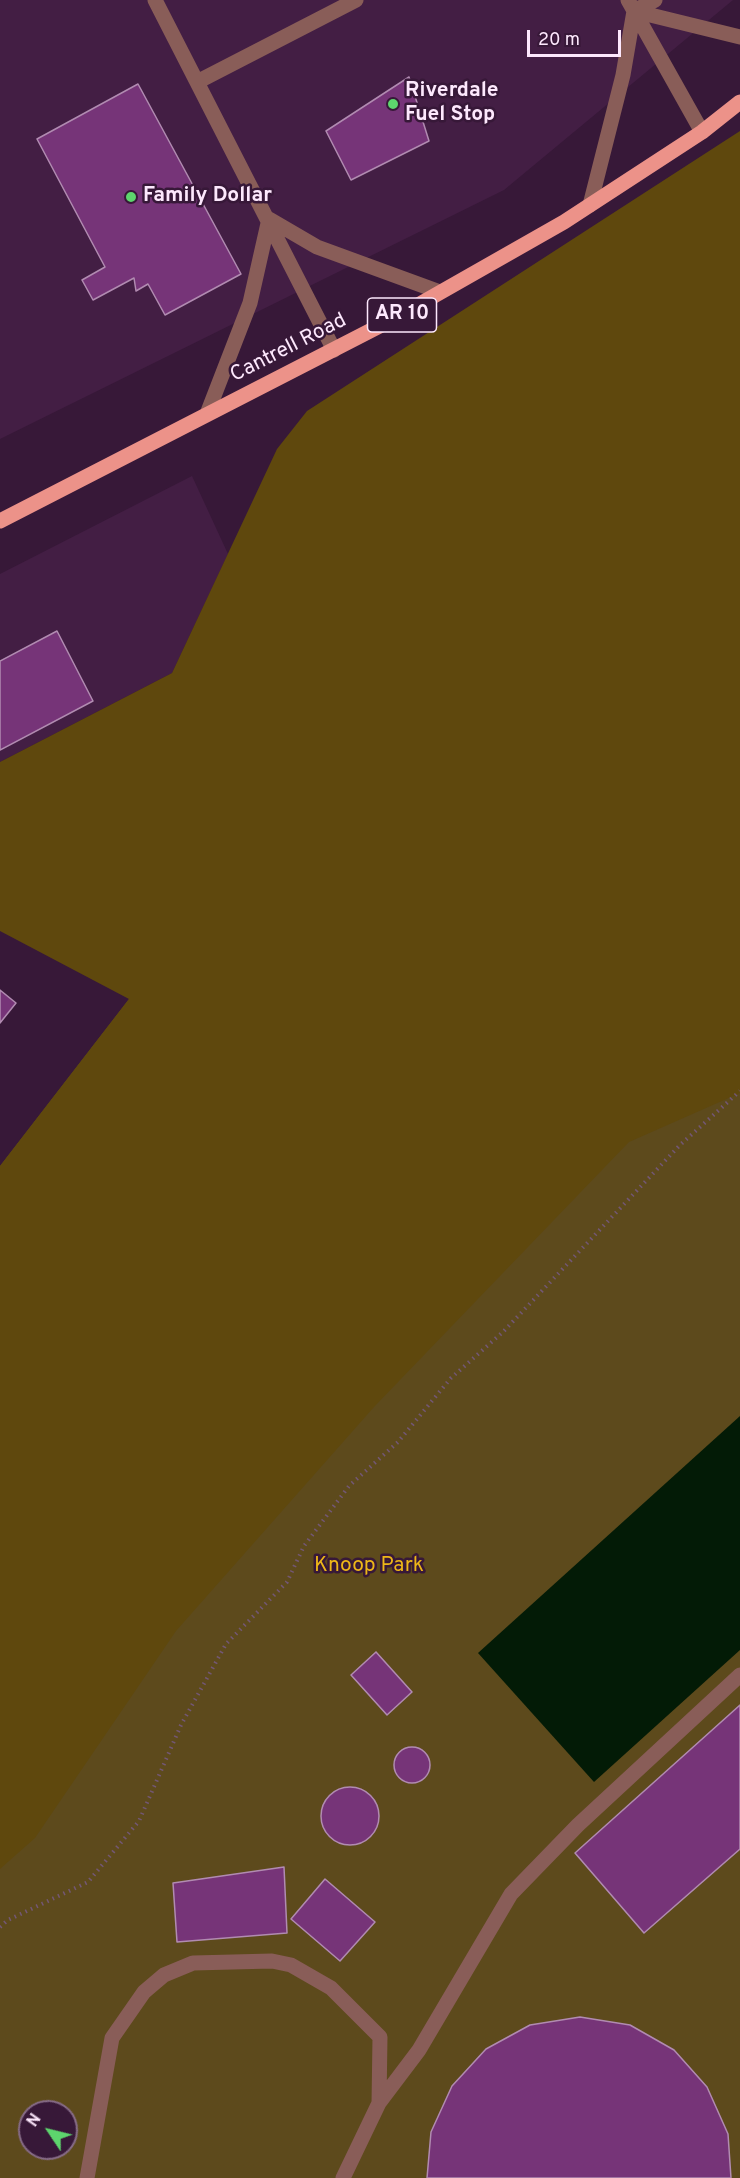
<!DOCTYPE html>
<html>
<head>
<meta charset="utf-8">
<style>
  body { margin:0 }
  #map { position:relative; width:740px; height:2178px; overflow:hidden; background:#371838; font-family:Overpass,sans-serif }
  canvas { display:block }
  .north { position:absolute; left:18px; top:2100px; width:60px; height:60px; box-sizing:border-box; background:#371838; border:2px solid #866b87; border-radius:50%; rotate:305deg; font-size:16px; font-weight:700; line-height:24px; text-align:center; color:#fde8fd }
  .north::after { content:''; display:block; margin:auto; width:21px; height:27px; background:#5dd56d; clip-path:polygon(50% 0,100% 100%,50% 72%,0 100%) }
  .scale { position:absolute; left:527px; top:30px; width:94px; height:27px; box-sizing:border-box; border:3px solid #fde8fd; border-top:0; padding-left:8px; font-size:18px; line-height:21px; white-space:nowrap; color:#fde8fd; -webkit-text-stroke:4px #371838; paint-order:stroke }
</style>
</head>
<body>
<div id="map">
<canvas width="740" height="2178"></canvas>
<div class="north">N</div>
<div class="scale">20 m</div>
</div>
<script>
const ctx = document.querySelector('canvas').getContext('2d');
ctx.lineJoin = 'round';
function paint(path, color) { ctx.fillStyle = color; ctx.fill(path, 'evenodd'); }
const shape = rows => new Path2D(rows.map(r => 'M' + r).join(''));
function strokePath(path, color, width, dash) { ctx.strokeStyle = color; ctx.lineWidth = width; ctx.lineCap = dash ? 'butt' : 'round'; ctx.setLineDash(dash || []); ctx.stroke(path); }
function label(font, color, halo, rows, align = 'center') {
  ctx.font = font + ' Overpass,sans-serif'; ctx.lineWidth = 5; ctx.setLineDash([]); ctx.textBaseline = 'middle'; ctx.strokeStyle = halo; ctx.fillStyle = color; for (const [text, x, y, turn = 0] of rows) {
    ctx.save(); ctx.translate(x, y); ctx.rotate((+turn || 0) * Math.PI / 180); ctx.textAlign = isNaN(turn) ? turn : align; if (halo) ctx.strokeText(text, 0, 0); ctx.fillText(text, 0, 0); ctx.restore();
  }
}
paint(shape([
  [0,0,733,0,504,190,0,439],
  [192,476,228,554,172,673,0,762,0,574]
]), '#431e44');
paint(shape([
  [740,138,740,2178,0,2178,0,1166,129,999],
  [30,2112,66,2112,66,2148,30,2148]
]), '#5d4a1c');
paint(shape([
  [740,131,740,1093,629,1142,374,1407,176,1631,35,1838,0,1869,0,1166,129,999,0,931,0,762,172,673,277,449,307,411]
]), '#5f480d');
paint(shape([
  [740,1416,740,1650,594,1782,478,1653]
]), '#031b06');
const building = shape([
  [409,77,429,141,351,180,326,131,409,77],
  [138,84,241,274,165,315,148,284,136,291,134,278,93,300,82,280,105,267,37,139,138,84],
  [57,631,93,701,0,750,0,661,57,631],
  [0,990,16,1003,0,1023,0,990],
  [376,1652,412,1692,387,1715,351,1675,376,1652],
  [740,1705,740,1849,644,1933,575,1853,740,1705],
  '394 1765a18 18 0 1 1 36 0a18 18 0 1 1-36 0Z',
  '321 1816a29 29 0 1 1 58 0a29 29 0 1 1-58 0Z',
  [284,1867,287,1933,177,1942,173,1883,284,1867],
  [325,1879,375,1922,340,1961,291,1919,325,1879],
  [580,2017,630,2025,674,2050,707,2087,728,2134,731,2178,427,2178,431,2132,452,2086,486,2049,530,2025,580,2017]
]);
paint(building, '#763478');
strokePath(building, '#b18bb1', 1.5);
strokePath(shape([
  [0,1927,8,1920,88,1882,139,1821,181,1725,226,1644,287,1582,304,1546,349,1486,398,1442,451,1378,503,1332,680,1145,740,1091]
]), '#735774', 4, [1.5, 4.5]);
strokePath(shape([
  [155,0,334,350],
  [628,0,702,132],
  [634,11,740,37],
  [634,11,655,0],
  [197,82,356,0],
  [590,205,623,75,634,11],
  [269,219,317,247,440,292],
  [207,414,250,303,269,219],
  [87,2178,112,2038,144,1992,164,1975,193,1963,272,1961,291,1965,331,1988,380,2037,379,2103],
  [343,2178,379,2103,419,2050,511,1894,578,1825,740,1675]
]), '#895d58', 15);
strokePath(shape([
  [0,521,397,317,564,222,702,132,740,102]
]), '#ec9289', 15);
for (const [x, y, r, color] of [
  [393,104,6,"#5dd56d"],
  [131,197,6,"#5dd56d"]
]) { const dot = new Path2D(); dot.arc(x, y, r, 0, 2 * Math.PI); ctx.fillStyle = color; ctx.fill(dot); strokePath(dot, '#371838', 2); }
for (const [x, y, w] of [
  [402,315,69]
]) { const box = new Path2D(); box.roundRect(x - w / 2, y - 17, w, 34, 4.5); ctx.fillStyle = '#371838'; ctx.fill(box); strokePath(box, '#fde8fd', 1.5); }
label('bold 20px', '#fde8fd', null, [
  ["AR 10",402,315]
]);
label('bold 21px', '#fde8fd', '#371838', [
  ["Riverdale",405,92],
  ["Fuel Stop",405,116],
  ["Family Dollar",143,197]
], 'left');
label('21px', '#fde8fd', '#371838', [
  ["Cantrell Road",289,349,-27]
]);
label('21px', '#edb618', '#371838', [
  ["Knoop Park",369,1567]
]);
</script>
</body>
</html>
